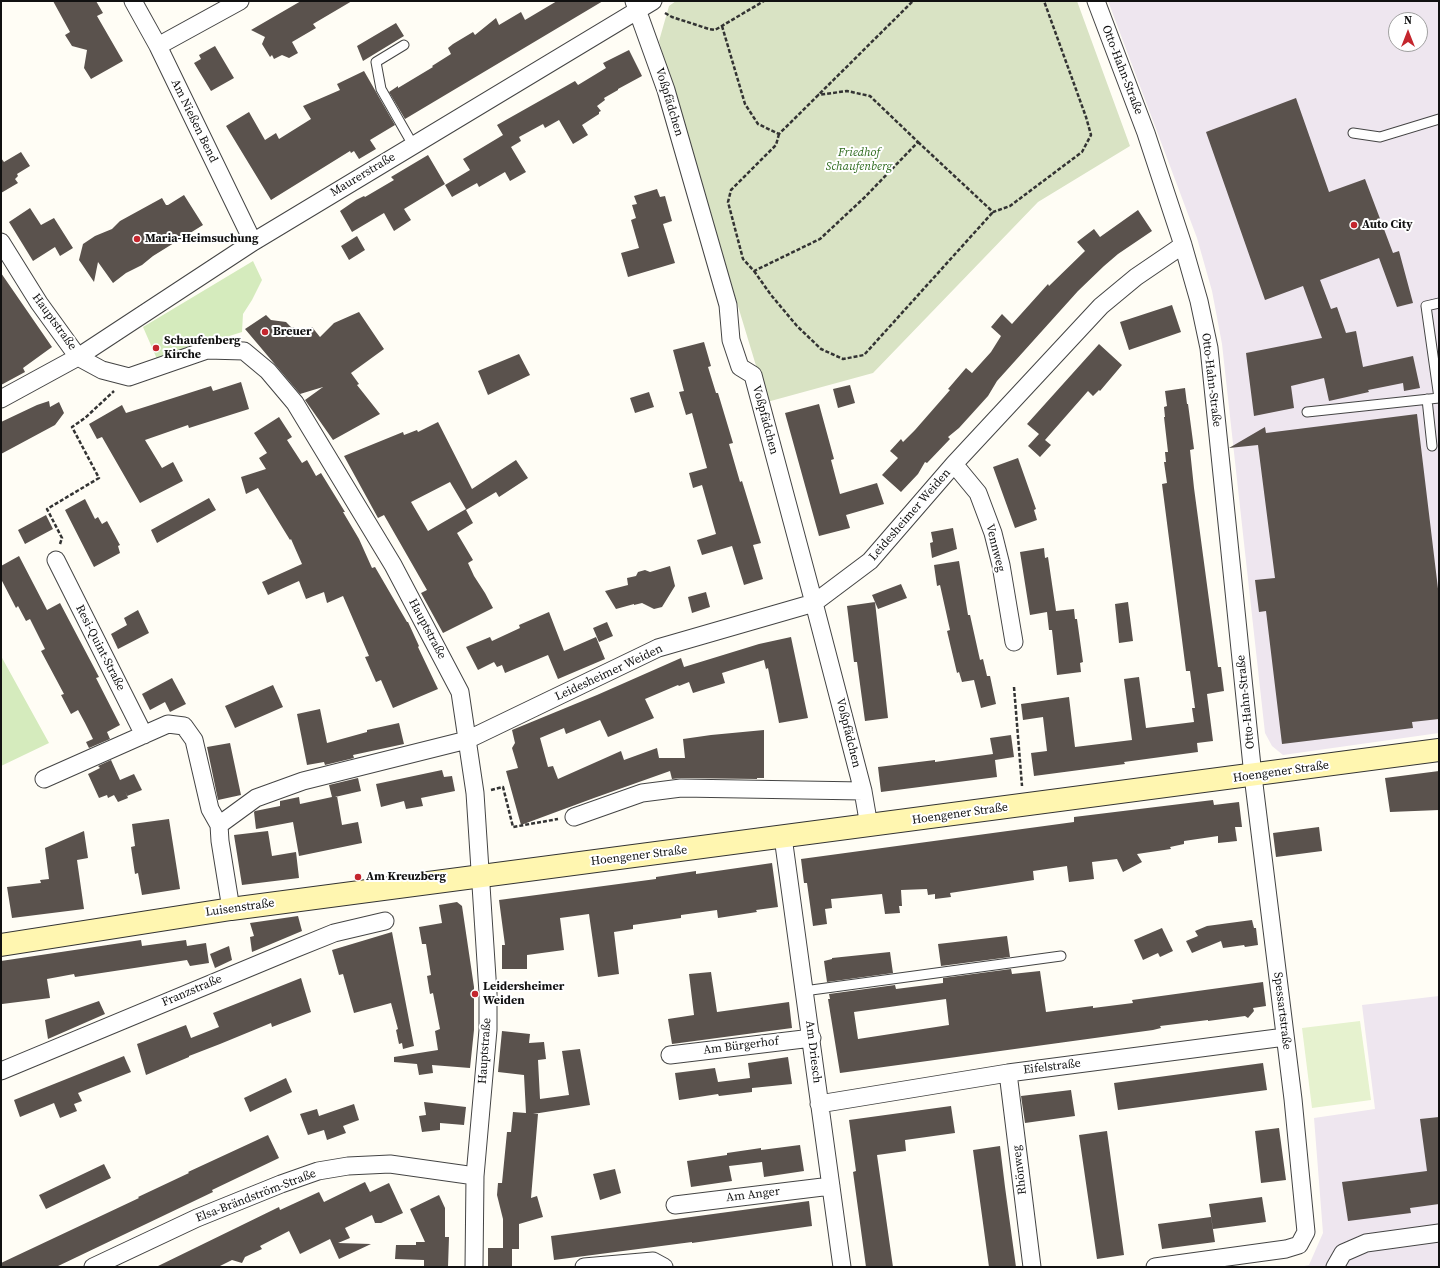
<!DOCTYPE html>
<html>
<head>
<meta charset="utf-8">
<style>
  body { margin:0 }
  #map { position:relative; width:1440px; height:1268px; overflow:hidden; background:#fffdf5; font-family:"Source Serif 4",serif }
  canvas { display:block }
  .frame { position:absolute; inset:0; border:2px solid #111; pointer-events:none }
  .north { position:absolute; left:1388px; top:12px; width:40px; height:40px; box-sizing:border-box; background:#fff; border:1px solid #a0a0a0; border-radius:50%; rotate:0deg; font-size:11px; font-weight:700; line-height:16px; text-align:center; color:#111 }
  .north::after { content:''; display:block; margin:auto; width:14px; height:18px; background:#c4262e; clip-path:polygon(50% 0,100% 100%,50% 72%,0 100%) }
</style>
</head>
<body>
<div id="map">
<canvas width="1440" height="1268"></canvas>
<div class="frame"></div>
<div class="north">N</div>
</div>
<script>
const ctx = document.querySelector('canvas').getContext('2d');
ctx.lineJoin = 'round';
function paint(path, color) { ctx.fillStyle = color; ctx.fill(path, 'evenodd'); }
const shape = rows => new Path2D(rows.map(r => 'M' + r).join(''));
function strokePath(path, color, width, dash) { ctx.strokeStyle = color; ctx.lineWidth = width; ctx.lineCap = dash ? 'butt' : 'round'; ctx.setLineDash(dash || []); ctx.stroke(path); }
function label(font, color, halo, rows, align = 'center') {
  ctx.font = font + ' "Source Serif 4",serif'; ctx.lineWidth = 4; ctx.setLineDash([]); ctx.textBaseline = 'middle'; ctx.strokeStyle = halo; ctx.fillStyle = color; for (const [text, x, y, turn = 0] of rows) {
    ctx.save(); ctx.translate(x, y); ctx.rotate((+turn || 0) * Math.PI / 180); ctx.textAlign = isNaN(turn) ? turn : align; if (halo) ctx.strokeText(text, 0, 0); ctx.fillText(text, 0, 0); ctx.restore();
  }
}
paint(shape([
  [1108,1,1439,1,1439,733,1283,755,1272,746,1265,733,1222,344,1212,291,1197,238],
  [1396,20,1420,20,1420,44,1396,44],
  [1439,996,1439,1267,1299,1267,1309,1265,1323,1233,1314,1118,1375,1109,1362,1005]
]), '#eee6ef');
paint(shape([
  [253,261,262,280,252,300,243,314,242,332,157,359,143,327],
  [1,656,49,743,1,766]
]), '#d5ebbd');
paint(shape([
  [676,1,1077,1,1130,146,1038,202,873,373,767,402,672,88,659,41,669,6]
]), '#d9e3c4');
paint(shape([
  [1360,1021,1371,1100,1312,1108,1302,1028]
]), '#e6f2cf');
paint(shape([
  [53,1,96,1,103,13,97,16,123,61,91,79,84,68,87,50,72,46,65,35,70,32],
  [301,1,352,1,313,24,316,28,292,42,298,53,289,58,282,55,274,59,272,55,270,57,262,44,265,37,251,30],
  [557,1,603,1,405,119,389,92,398,86,398,88,433,67,432,66,451,54,448,48,453,44,473,32,475,35,496,18,499,25,521,12,525,20],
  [396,23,404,36,363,61,357,46],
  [215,46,234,78,211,91,194,63,201,59,199,55],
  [629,50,642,76,618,89,618,90,604,98,605,100,597,106,601,111,599,112,599,114,582,125,588,135,573,144,559,120,545,128,543,124,519,137,521,141,511,147,526,172,510,181,505,172,479,187,477,183,452,197,445,185,470,170,463,159,503,135,497,125,575,81,578,85,606,68,603,63],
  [364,71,395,125,370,140,376,149,359,159,354,151,351,153,350,151,271,200,226,126,249,112,265,140,276,133,279,139,311,119,303,106,340,90,337,84],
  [1296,98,1329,192,1365,179,1393,253,1399,251,1413,303,1397,307,1379,258,1320,280,1331,309,1337,307,1346,333,1356,331,1363,367,1413,356,1420,388,1404,391,1403,383,1368,390,1369,392,1329,401,1324,378,1291,386,1294,408,1254,416,1246,353,1322,338,1303,286,1265,300,1206,132],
  [21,152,30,166,17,174,18,176,15,179,18,183,1,193,1,158,4,162],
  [428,155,445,184,404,209,411,220,394,231,384,213,352,232,340,211,356,200,364,196,365,197,394,180,391,177],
  [657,189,660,197,665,196,672,221,663,224,675,263,628,277,621,253,639,248,631,220,636,218,632,205,637,204,634,196],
  [184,195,203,225,153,256,142,265,126,273,113,283,98,262,94,282,79,260,83,244,95,236,112,229,120,221,162,198,166,205,168,205],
  [30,208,41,225,54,218,73,248,60,256,55,247,33,261,9,222],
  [1138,210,1152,231,1118,254,1104,266,1078,291,997,381,988,396,959,428,948,437,950,439,927,463,925,462,918,474,901,492,882,475,898,458,890,451,901,439,903,442,915,430,950,390,948,389,966,368,972,373,991,352,1001,336,991,327,1002,314,1012,324,1048,284,1049,286,1085,251,1077,242,1094,229,1100,237],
  [357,236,365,250,349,260,341,246],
  [1,273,52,347,23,368,25,372,1,385],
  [1172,305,1181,332,1129,350,1120,322],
  [359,312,384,349,351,373,359,384,357,385,380,414,333,440,305,400,323,387,300,394,245,329,266,315,271,320,286,322,292,328,294,327,302,336,312,327,320,337,334,323],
  [704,342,711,366,708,367,716,393,718,393,733,443,729,444,740,482,742,481,761,543,753,545,763,579,744,585,732,546,702,555,697,540,716,534,702,485,693,488,689,473,707,468,692,413,686,415,679,392,684,391,673,350],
  [1099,344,1122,365,1100,391,1099,390,1093,396,1088,391,1045,440,1051,445,1040,457,1028,446,1039,434,1027,424],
  [519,354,530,375,488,395,478,371],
  [241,382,249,409,189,428,188,425,145,440,162,468,173,462,183,481,140,503,102,437,97,439,89,424,122,405,126,413,211,386,213,391],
  [850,385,855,403,838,408,833,389],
  [1185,388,1187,404,1188,404,1194,449,1190,450,1194,488,1218,667,1221,667,1224,691,1207,694,1213,741,1197,743,1198,752,1124,762,1125,764,1034,776,1031,753,1047,751,1043,717,1023,720,1021,704,1069,697,1075,747,1132,740,1124,679,1139,677,1146,728,1194,722,1192,708,1195,708,1190,671,1186,671,1162,484,1167,483,1164,462,1166,462,1165,452,1168,452,1164,417,1165,417,1164,407,1167,406,1165,391],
  [649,392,654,407,635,413,630,398],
  [49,401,50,407,59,402,64,413,55,425,1,454,1,422,37,405],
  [819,404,834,459,831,460,840,494,877,483,884,504,846,515,850,528,819,536,785,413],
  [1417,414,1439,597,1439,719,1412,722,1413,728,1282,744,1266,611,1259,612,1255,580,1275,578,1258,445,1229,448,1265,427,1266,433],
  [279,417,292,437,287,440,302,463,307,460,316,476,321,473,345,512,343,512,359,539,372,568,375,567,407,622,408,622,419,646,418,647,438,689,393,708,381,680,376,682,365,657,369,656,343,596,327,603,324,592,306,599,299,581,268,595,262,582,302,564,291,539,290,540,258,488,246,494,241,477,266,469,259,458,267,453,254,433],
  [438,422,472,489,516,460,528,478,499,497,496,492,466,510,473,523,457,533,473,560,468,563,474,576,485,593,493,608,443,633,421,593,427,590,384,515,378,518,344,456,403,432,404,435,417,430,418,432],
  [450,482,466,509,428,531,411,502],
  [1018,458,1036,509,1034,510,1037,520,1015,528,993,467],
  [209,498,216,510,157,543,151,530],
  [85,499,95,519,98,517,102,524,107,521,120,545,118,546,120,553,94,567,65,510],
  [46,515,53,529,25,544,18,530],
  [953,528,957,549,932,558,930,543,933,542,931,532],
  [1044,548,1045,558,1048,557,1056,611,1074,609,1075,619,1077,619,1083,662,1080,663,1081,672,1057,675,1052,630,1049,630,1047,612,1030,615,1020,552],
  [19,556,47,610,60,603,99,677,96,678,120,725,107,732,110,739,89,748,86,742,93,739,85,723,78,710,71,714,61,695,64,694,41,651,45,649,30,619,26,621,18,606,16,608,1,579,1,566],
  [959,561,968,615,970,615,980,660,983,659,987,676,990,676,996,704,981,708,974,680,962,682,959,672,957,673,947,631,950,630,940,585,937,586,934,565],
  [670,566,675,586,662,607,654,609,642,603,634,605,634,604,616,609,605,591,628,585,627,578,636,576,638,572,645,570,650,572],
  [901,584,907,598,878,609,872,595],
  [706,592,710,607,692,613,688,597],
  [875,602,888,718,865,721,857,662,854,662,847,606],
  [1128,602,1133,641,1119,643,1115,604],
  [138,610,149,633,118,649,111,634,127,625,124,618],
  [549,612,564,651,596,637,605,659,558,679,548,655,505,673,502,665,497,667,494,662,478,670,466,647,490,637,492,641,520,628,519,625],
  [607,622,613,636,599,642,593,628],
  [791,637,808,718,779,723,768,668,766,669,764,660,722,673,725,683,693,693,689,682,679,686,678,685,645,699,654,718,608,737,600,720,566,734,564,728,540,738,548,767,553,766,558,779,621,751,624,760,657,748,659,758,685,758,683,739,711,735,764,730,764,778,757,778,757,779,681,778,672,779,670,771,594,798,521,825,506,771,518,768,512,748,515,743,512,730,597,695,681,658,684,667,759,644],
  [172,678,186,704,170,712,165,702,150,710,142,694],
  [273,685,283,707,235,728,225,706],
  [320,709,327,743,367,732,367,730,399,723,404,744,353,755,354,758,325,765,324,762,307,765,297,714],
  [1011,735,1014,757,995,760,997,777,881,792,878,767,935,760,935,762,993,754,990,738],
  [230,743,241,795,218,800,207,747],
  [111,760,120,780,134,774,142,790,127,796,125,791,128,798,118,802,114,795,108,798,107,795,99,798,88,774,100,768,98,766],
  [442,770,444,777,452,776,455,791,421,798,423,806,406,809,404,801,381,807,376,784],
  [1439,771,1439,810,1390,812,1385,778],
  [358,778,361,791,335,797,337,796,342,825,358,822,362,843,299,856,293,822,256,829,254,812,255,811,280,806,280,801,299,797,300,804,332,797,329,785],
  [1213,800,1214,805,1239,802,1242,827,1235,827,1237,841,1218,843,1218,836,1184,841,1184,844,1170,847,1171,849,1137,854,1142,862,1123,872,1117,859,1092,862,1094,879,1069,882,1067,866,1033,871,1034,880,950,893,951,897,935,899,935,894,928,895,927,889,901,890,902,906,899,906,900,913,885,914,882,894,831,899,832,908,825,909,827,924,813,926,807,883,804,883,801,859,1074,822,1074,817],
  [169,819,180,889,142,895,138,873,135,874,131,847,135,846,132,824],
  [1319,827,1322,851,1276,857,1273,833],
  [84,831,88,858,77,860,84,909,12,918,7,887,41,883,40,880,49,879,45,848],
  [268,831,272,856,296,852,299,878,242,885,234,835],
  [772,863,778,907,756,910,757,912,718,918,717,910,681,915,681,918,633,925,633,929,614,932,619,974,598,977,589,914,560,918,564,950,527,955,527,969,502,969,502,945,505,945,499,900,656,879,656,877,696,871,696,874],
  [457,902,462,906,474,987,474,1030,470,1068,432,1065,433,1073,419,1075,417,1064,394,1062,394,1057,438,1050,435,1031,440,1029,433,993,430,994,427,976,431,975,426,944,422,944,419,927,442,923,439,905],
  [298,916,302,931,252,952,250,937,254,936,250,923],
  [1252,920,1254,928,1256,928,1258,945,1245,947,1244,945,1223,948,1221,941,1192,953,1186,941,1198,936,1195,931,1207,926],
  [1162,928,1173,951,1160,957,1158,953,1143,960,1134,940],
  [392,932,414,1046,403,1049,402,1043,399,1044,396,1030,398,1029,391,1003,354,1013,343,974,339,975,332,950],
  [1007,936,1010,957,941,966,938,944],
  [141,940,142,946,186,940,187,946,206,943,209,963,190,966,187,960,75,977,74,974,47,979,50,998,2,1004,1,996,1,961],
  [229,946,232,960,215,968,210,954],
  [890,952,893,973,827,982,824,961,832,959,832,958],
  [1011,969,1012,974,1040,971,1046,1012,1093,1006,1093,1008,1133,1003,1132,1000,1263,982,1266,1006,1253,1008,1254,1011,1248,1018,1245,1016,1208,1021,1208,1020,1160,1026,1161,1028,1153,1030,840,1073,828,999,830,999,829,994,895,985,896,989,943,983,943,978],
  [946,999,949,1025,858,1039,854,1012],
  [711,972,717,1012,789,1002,792,1028,672,1044,668,1019,694,1015,689,974],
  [301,978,311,1012,272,1027,271,1023,220,1044,189,1056,189,1057,146,1075,137,1044,186,1025,191,1038,219,1027,213,1013],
  [99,1001,105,1014,48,1039,45,1020],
  [502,1031,530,1034,529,1043,544,1042,546,1059,538,1060,540,1099,569,1095,562,1051,580,1049,590,1105,533,1114,538,1114,531,1198,537,1196,543,1217,519,1224,519,1249,512,1249,512,1267,488,1267,488,1248,503,1248,503,1219,497,1195,498,1183,502,1183,507,1132,511,1132,513,1112,526,1113,524,1075,498,1072],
  [124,1056,131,1072,78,1093,82,1101,74,1104,77,1111,60,1118,54,1103,20,1117,14,1100],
  [788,1057,792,1084,752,1088,752,1092,719,1096,718,1094,679,1100,675,1073,715,1068,718,1082,750,1078,748,1063],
  [1263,1063,1267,1090,1118,1110,1114,1083],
  [286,1078,292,1092,250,1112,244,1098],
  [1071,1090,1075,1116,1025,1123,1021,1096],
  [424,1102,466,1107,464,1125,440,1123,440,1130,422,1132,419,1116,426,1115],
  [354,1104,359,1120,343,1126,346,1133,327,1140,324,1130,308,1135,300,1114,317,1109,319,1116],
  [951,1106,955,1133,905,1140,906,1151,877,1155,893,1267,866,1267,853,1172,856,1171,849,1120],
  [1439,1117,1439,1204,1410,1208,1411,1213,1348,1221,1342,1182,1427,1171,1420,1119],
  [1279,1128,1286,1180,1261,1183,1255,1131],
  [1107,1131,1124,1255,1097,1259,1079,1135],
  [268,1135,279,1158,212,1190,213,1192,56,1267,1,1267,1,1263,139,1198,138,1197,189,1173,188,1172],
  [800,1145,804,1171,764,1177,762,1162,746,1164,729,1166,732,1181,691,1187,687,1161,727,1155,727,1153,761,1148,761,1150],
  [1000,1146,1005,1187,1016,1267,989,1267,973,1150],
  [104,1164,111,1178,46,1209,39,1195],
  [615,1169,621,1193,600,1200,593,1174],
  [365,1182,370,1192,389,1183,403,1213,381,1223,375,1223,372,1215,345,1228,350,1238,338,1243,371,1244,339,1259,330,1239,300,1254,289,1231,260,1246,262,1249,245,1257,242,1263,232,1260,218,1267,156,1267,279,1207,280,1210,319,1192,324,1202],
  [439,1195,445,1208,445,1237,449,1237,448,1267,424,1267,424,1260,395,1259,396,1245,416,1245,416,1242,425,1242,410,1209],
  [1262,1197,1266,1222,1213,1229,1209,1204],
  [809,1201,812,1226,692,1243,692,1242,554,1260,551,1236],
  [1211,1217,1215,1242,1162,1249,1158,1224]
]), '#5a524d');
const lane = shape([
  [404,45,376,62,381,89,413,145],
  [1353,133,1380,137,1439,119],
  [1439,303,1426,306,1439,398],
  [1427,399,1432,446],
  [1307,412,1439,398],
  [804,991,1061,956]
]);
const street = shape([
  [133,1,158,46,253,242],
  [634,1,666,90,728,305,731,340,740,367,753,375,814,603,863,791,869,826],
  [1096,1,1146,133,1183,245,1199,301,1209,348,1253,776,1293,1099,1306,1232,1299,1245,1286,1249,1155,1267],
  [158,46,240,1],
  [1,242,39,303,78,357,102,370,129,377,207,350,244,351,268,371,295,403,393,565,460,692,475,793,488,993,488,1030,475,1176,474,1267],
  [1,399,78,357,253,242,653,1],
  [954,464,978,493,993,533,1001,565,1014,642],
  [56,560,144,735],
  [44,779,168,724,184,726,194,740,210,809,219,825],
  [574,817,642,793,681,788,863,791],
  [783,837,842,1267],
  [231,909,220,841,219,825,256,798,303,781,467,740,658,648,814,603,870,561,954,464,1101,306,1136,277,1183,245],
  [670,1055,812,1038],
  [1,1071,292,950,334,933,385,921],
  [1008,1073,1032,1267],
  [819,1104,1008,1073,1285,1037],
  [675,1205,831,1186],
  [93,1267,197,1218,281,1184,318,1171,348,1166,390,1164,475,1176],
  [584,1267,653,1261,664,1267],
  [1335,1267,1343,1253,1366,1243,1439,1233]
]);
const secondary = shape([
  [1,945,231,909,1439,750]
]);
strokePath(lane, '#444', 11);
strokePath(street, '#444', 19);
strokePath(secondary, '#333', 24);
strokePath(shape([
  [665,13,672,17,709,29,715,30,764,1],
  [722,26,745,104,758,124,779,134,913,1],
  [779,134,776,145,731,190,728,202,743,259,754,271,820,239,865,197,918,142,870,96,847,91,818,95],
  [918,142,993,212,1010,206,1082,152,1091,135,1086,117,1044,1],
  [754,271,771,295,797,326,821,349,843,359,864,355,993,212],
  [60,544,62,538,47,509,99,478,72,427,85,418,114,391],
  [1014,687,1022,786],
  [491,790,503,787,513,827,558,819]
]), '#333', 2.5, [4, 2]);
strokePath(lane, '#fff', 9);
strokePath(street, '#fff', 17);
strokePath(secondary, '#fff6b0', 22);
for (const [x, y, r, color] of [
  [1354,225,4,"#c4262e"],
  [137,239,4,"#c4262e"],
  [265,332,4,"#c4262e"],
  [156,348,4,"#c4262e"],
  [358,877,4,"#c4262e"],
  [475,994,4,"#c4262e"]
]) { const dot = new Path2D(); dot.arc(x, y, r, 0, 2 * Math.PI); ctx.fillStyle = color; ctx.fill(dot); strokePath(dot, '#fff', 1.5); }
label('12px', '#111', '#fff', [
  ["Otto-Hahn-Straße",1122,70,69],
  ["Voßpfädchen",669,102,73],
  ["Am Nießen Bend",194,121,64],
  ["Maurerstraße",363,175,-31],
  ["Hauptstraße",54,322,54],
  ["Otto-Hahn-Straße",1211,380,83],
  ["Voßpfädchen",765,420,75],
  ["Leidesheimer Weiden",910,515,-49],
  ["Vennweg",995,548,76],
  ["Hauptstraße",427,629,62],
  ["Resi-Quint-Straße",100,648,63],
  ["Leidesheimer Weiden",609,673,-25],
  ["Otto-Hahn-Straße",1246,702,-96],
  ["Voßpfädchen",848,733,76],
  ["Hoengener Straße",1281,772,-8],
  ["Hoengener Straße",960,814,-8],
  ["Hoengener Straße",639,856,-7],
  ["Luisenstraße",240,908,-8],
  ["Franzstraße",192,991,-23],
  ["Spessartstraße",1282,1011,83],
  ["Am Bürgerhof",741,1046,-7],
  ["Hauptstraße",485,1051,-86],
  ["Am Driesch",813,1052,83],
  ["Eifelstraße",1052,1067,-7],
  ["Rhönweg",1020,1170,-97],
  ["Am Anger",753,1195,-7],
  ["Elsa-Brändström-Straße",256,1196,-21]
]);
label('italic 12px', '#2f6b1f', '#fff', [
  ["Friedhof",859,153],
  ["Schaufenberg",859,167]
]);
label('bold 12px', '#111', '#fff', [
  ["Auto City",1362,225],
  ["Maria-Heimsuchung",145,239],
  ["Breuer",273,332],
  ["Schaufenberg",164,341],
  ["Kirche",164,355],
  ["Am Kreuzberg",366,877],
  ["Leidersheimer",483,987],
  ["Weiden",483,1001]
], 'left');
</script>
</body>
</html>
